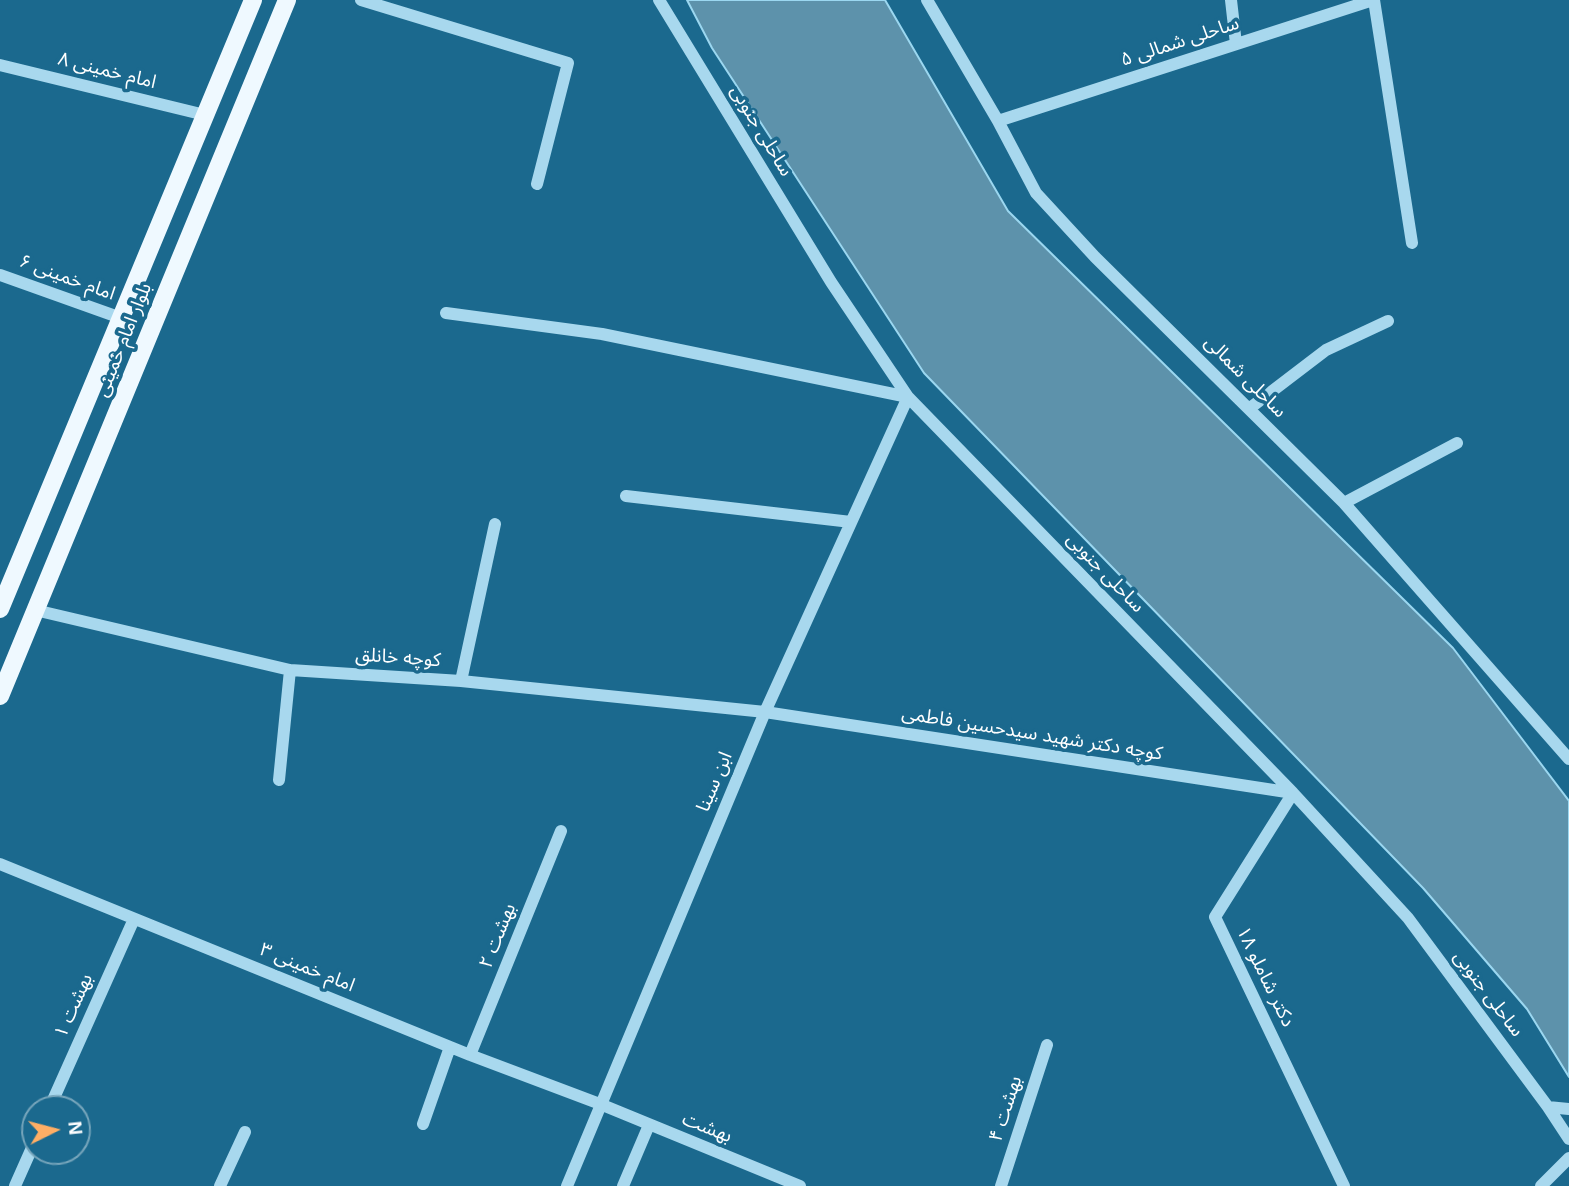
<!DOCTYPE html>
<html>
<head>
<meta charset="utf-8">
<style>
  body { margin:0 }
  #map { position:relative; width:1569px; height:1186px; overflow:hidden; background:#1b698e; font-family:Arial,sans-serif }
  canvas { display:block }
  .north { position:absolute; left:21px; top:1095px; width:70px; height:70px; box-sizing:border-box; background:#1b698e; border:2px solid #76a5bb; border-radius:50%; rotate:84deg; font-size:19px; font-weight:700; line-height:28px; text-align:center; color:#fff }
  .north::after { content:''; display:block; margin:auto; width:24px; height:32px; background:#ffae65; clip-path:polygon(50% 0,100% 100%,50% 72%,0 100%) }
</style>
</head>
<body>
<div id="map">
<canvas width="1569" height="1186"></canvas>
<div class="north">N</div>
</div>
<script>
const ctx = document.querySelector('canvas').getContext('2d');
ctx.lineJoin = 'round';
function paint(path, color) { ctx.fillStyle = color; ctx.fill(path, 'evenodd'); }
const shape = rows => new Path2D(rows.map(r => 'M' + r).join(''));
function strokePath(path, color, width, dash) { ctx.strokeStyle = color; ctx.lineWidth = width; ctx.lineCap = dash ? 'butt' : 'round'; ctx.setLineDash(dash || []); ctx.stroke(path); }
function label(font, color, halo, rows, align = 'center') {
  ctx.font = font + ' Arial,"Noto Sans Arabic",sans-serif'; ctx.lineWidth = 7; ctx.setLineDash([]); ctx.textBaseline = 'middle'; ctx.strokeStyle = halo; ctx.fillStyle = color; for (const [text, x, y, turn = 0] of rows) {
    ctx.save(); ctx.translate(x, y); ctx.rotate((+turn || 0) * Math.PI / 180); ctx.textAlign = isNaN(turn) ? turn : align; if (halo) ctx.strokeText(text, 0, 0); ctx.fillText(text, 0, 0); ctx.restore();
  }
}
const water = shape([
  [687,0,885,0,1008,211,1453,648,1569,801,1569,1077,1527,1009,1423,888,924,373,712,48,687,0]
]);
paint(water, '#5d92ab');
strokePath(water, '#9bd7f0', 2);
strokePath(shape([
  [361,0,568,63,537,184],
  [659,0,831,282,908,397,1293,793,1408,918,1548,1107,1569,1139],
  [927,0,998,121,1036,193,1095,257,1344,503,1569,759],
  [1231,0,1236,44],
  [1374,0,1412,243],
  [0,65,205,115],
  [998,121,1373,0],
  [0,275,121,318],
  [446,313,602,334,908,397,765,712,567,1186],
  [1250,408,1326,350,1388,321],
  [626,496,851,522],
  [1344,503,1457,443],
  [35,610,290,670,461,681,765,712,1293,793,1215,917,1344,1186],
  [461,681,495,524],
  [279,780,290,670],
  [0,864,470,1055,600,1104,800,1186],
  [470,1055,561,831],
  [1548,1107,1569,1109],
  [49,1109,134,919],
  [423,1124,450,1047],
  [15,1186,35,1141],
  [220,1186,245,1132],
  [623,1186,649,1125],
  [1001,1186,1047,1045],
  [1541,1186,1569,1158]
]), '#a8d8ee', 12);
strokePath(shape([
  [0,609,253,0],
  [0,696,287,0]
]), '#eff9ff', 18);
label('19px', '#fff', '#1b698e', [
  ["ساحلی شمالی ۵",1180,42,-18],
  ["امام خمینی ۸",107,71,14],
  ["ساحلی جنوبی",761,131,59],
  ["امام خمینی ۶",67,278,20],
  ["بلوار امام خمینی",124,340,-68],
  ["ساحلی شمالی",1245,377,45],
  ["ساحلی جنوبی",1105,573,46],
  ["کوچه خانلق",398,658,4],
  ["کوچه دکتر شهید سیدحسین فاطمی",1032,734,9],
  ["ابن سینا",715,782,-67],
  ["بهشت ۲",498,936,-68],
  ["امام خمینی ۳",307,968,22],
  ["دکتر شاملو ۱۸",1265,977,64],
  ["ساحلی جنوبی",1488,994,53],
  ["بهشت ۱",74,1006,-66],
  ["بهشت ۴",1006,1109,-72],
  ["بهشت",707,1128,22]
]);
</script>
</body>
</html>
